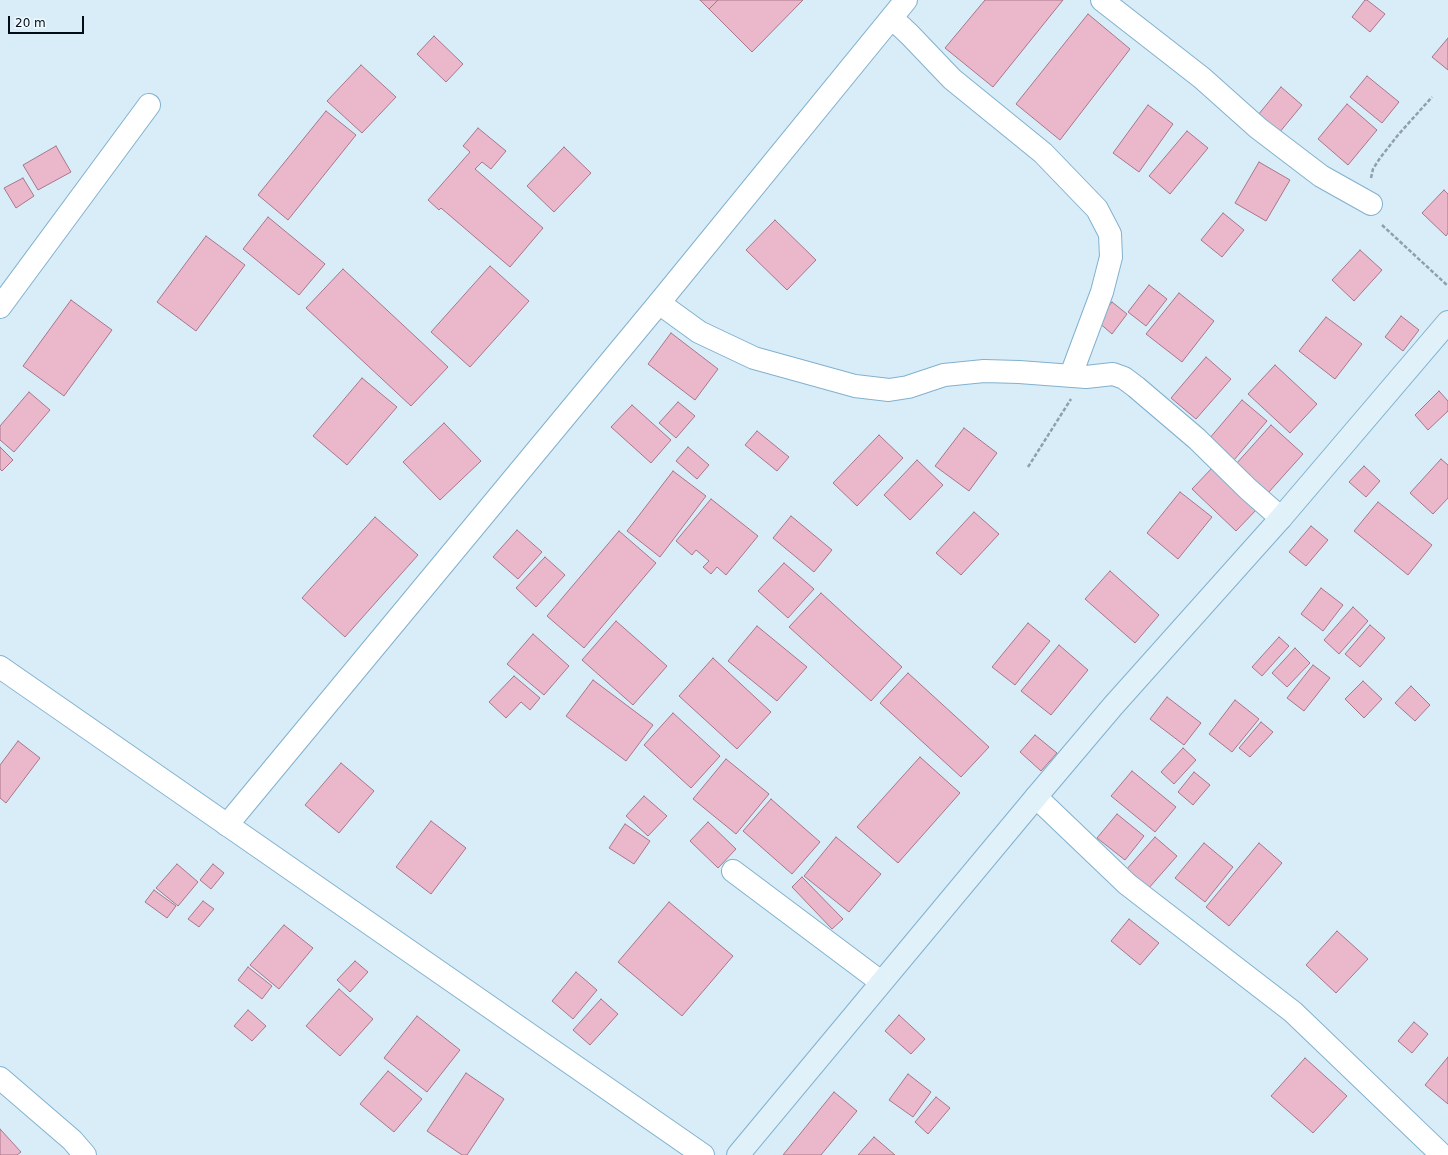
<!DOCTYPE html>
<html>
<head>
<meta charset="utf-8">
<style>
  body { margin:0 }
  #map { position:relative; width:1448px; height:1155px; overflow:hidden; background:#d9edf9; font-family:"DejaVu Sans",sans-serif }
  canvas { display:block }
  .scale { position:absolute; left:8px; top:16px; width:76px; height:18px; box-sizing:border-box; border:2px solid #000d17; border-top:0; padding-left:5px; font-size:12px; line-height:14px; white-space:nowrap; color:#000d17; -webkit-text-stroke:3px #eff8fe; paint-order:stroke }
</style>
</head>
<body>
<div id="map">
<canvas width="1448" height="1155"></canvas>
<div class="scale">20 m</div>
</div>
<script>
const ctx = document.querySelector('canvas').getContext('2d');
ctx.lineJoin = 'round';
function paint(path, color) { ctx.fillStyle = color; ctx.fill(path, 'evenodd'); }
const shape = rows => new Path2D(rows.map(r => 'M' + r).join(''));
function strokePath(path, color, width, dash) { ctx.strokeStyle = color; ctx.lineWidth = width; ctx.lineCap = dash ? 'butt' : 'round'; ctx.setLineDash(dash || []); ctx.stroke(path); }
const building = shape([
  [700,0,718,0,709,9,700,0],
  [718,0,803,0,752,52,709,9,718,0],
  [985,0,1063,0,993,87,945,48,985,0],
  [1365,0,1367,0,1385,14,1370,32,1352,17,1365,0],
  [1088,14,1130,49,1060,140,1016,104,1088,14],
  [434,36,463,64,446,82,417,54,434,36],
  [1448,38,1448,70,1432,57,1448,38],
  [361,65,396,97,362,133,327,101,361,65],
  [1367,76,1399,102,1382,123,1350,97,1367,76],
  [1281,87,1302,105,1279,133,1258,115,1281,87],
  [1347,104,1377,130,1348,165,1318,139,1347,104],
  [1148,105,1173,124,1139,172,1113,153,1148,105],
  [326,111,356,135,288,220,258,195,326,111],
  [478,128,506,151,491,169,482,162,475,169,543,228,510,267,441,208,439,210,428,200,470,152,463,146,478,128],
  [1187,131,1208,148,1170,194,1149,176,1187,131],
  [56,146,71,172,38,190,23,165,56,146],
  [564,147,591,173,554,212,527,186,564,147],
  [1259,162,1290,180,1266,221,1235,203,1259,162],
  [23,178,34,196,16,208,4,188,23,178],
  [1444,190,1448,194,1448,233,1446,236,1422,213,1444,190],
  [1223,213,1244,230,1222,257,1201,240,1223,213],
  [268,217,325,264,299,295,243,249,268,217],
  [775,220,816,260,787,290,746,250,775,220],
  [206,236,245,265,196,331,157,302,206,236],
  [1360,250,1382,270,1354,301,1332,280,1360,250],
  [490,266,529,301,470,367,431,332,490,266],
  [343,269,448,367,411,406,306,308,343,269],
  [1149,285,1167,299,1146,326,1128,312,1149,285],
  [1179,293,1214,321,1182,362,1146,334,1179,293],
  [71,300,112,330,64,396,23,366,71,300],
  [1112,302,1127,314,1112,334,1097,321,1112,302],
  [1401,316,1419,330,1403,351,1385,337,1401,316],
  [1326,317,1362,344,1335,379,1299,351,1326,317],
  [671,333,718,369,695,400,648,364,671,333],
  [1206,357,1231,379,1196,419,1171,398,1206,357],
  [1275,365,1317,404,1290,433,1248,394,1275,365],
  [362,378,397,407,347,465,313,436,362,378],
  [1439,391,1448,401,1448,411,1428,430,1415,415,1439,391],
  [29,392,50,410,14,452,0,440,0,426,29,392],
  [1242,400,1267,421,1234,460,1209,439,1242,400],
  [678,402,695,416,676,438,659,423,678,402],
  [632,405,671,440,651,463,611,427,632,405],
  [444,423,481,461,440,500,403,462,444,423],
  [1271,425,1303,454,1268,493,1236,464,1271,425],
  [964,428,997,453,969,491,935,466,964,428],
  [757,431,789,457,777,471,745,445,757,431],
  [879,435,903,458,857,506,833,483,879,435],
  [0,447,13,460,2,471,0,469,0,447],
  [688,447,709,465,697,479,676,461,688,447],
  [1441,459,1448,465,1448,498,1433,514,1410,493,1441,459],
  [917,460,943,485,910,520,884,495,917,460],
  [1214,466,1258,508,1236,531,1192,489,1214,466],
  [1364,466,1380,481,1366,497,1349,482,1364,466],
  [673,471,706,496,660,557,627,531,673,471],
  [1180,492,1212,517,1178,559,1147,533,1180,492],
  [711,499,758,536,726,575,717,567,711,574,703,567,709,561,696,550,692,555,676,541,711,499],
  [1378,502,1432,545,1408,575,1354,531,1378,502],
  [974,512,999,534,961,575,936,553,974,512],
  [791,516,832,550,814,572,773,538,791,516],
  [375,517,418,555,345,637,302,598,375,517],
  [1311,526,1328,540,1306,566,1289,552,1311,526],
  [517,530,542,552,518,579,493,557,517,530],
  [619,531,656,563,584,648,547,616,619,531],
  [545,557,565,575,536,607,516,588,545,557],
  [784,563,814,589,788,618,758,591,784,563],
  [1110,571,1159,615,1135,643,1085,599,1110,571],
  [1321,588,1343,605,1323,631,1301,614,1321,588],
  [821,593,902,667,871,701,789,627,821,593],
  [1353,607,1368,621,1339,654,1324,640,1353,607],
  [616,621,667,666,633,705,582,660,616,621],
  [1028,623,1050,641,1015,685,992,667,1028,623],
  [1370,625,1385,638,1360,667,1345,654,1370,625],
  [757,626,807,667,777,701,728,661,757,626],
  [533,634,569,666,544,695,507,664,533,634],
  [1279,637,1289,646,1262,676,1252,667,1279,637],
  [1059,645,1088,670,1051,715,1021,691,1059,645],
  [1295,648,1310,663,1287,687,1272,673,1295,648],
  [713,658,771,712,737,749,679,696,713,658],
  [1313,665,1330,678,1304,711,1287,698,1313,665],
  [908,673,989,747,961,777,880,703,908,673],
  [514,676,540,698,530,710,521,702,506,718,489,702,514,676],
  [593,680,653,725,626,761,566,716,593,680],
  [1363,681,1382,699,1364,718,1345,699,1363,681],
  [1411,686,1430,705,1415,721,1395,703,1411,686],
  [1167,697,1201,723,1184,745,1150,719,1167,697],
  [1235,700,1259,719,1232,752,1209,734,1235,700],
  [673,713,720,756,691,788,644,745,673,713],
  [1261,722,1273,732,1250,757,1239,748,1261,722],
  [1035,735,1057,753,1041,771,1020,752,1035,735],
  [18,741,40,758,6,803,0,798,0,765,18,741],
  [1183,748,1196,760,1174,784,1161,772,1183,748],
  [920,757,960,793,898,863,857,827,920,757],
  [726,759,769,794,736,834,693,799,726,759],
  [341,763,374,791,339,833,305,805,341,763],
  [1132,771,1176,807,1155,832,1111,796,1132,771],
  [1194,772,1210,785,1193,805,1178,792,1194,772],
  [644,796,667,816,648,836,626,816,644,796],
  [771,799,820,842,792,874,743,831,771,799],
  [1117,814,1144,836,1125,860,1097,838,1117,814],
  [431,821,466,848,431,894,396,867,431,821],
  [708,822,736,849,718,868,690,841,708,822],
  [625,824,650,841,634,864,609,848,625,824],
  [836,837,881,874,849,912,804,876,836,837],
  [1155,837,1177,856,1148,889,1126,870,1155,837],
  [1204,843,1233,867,1205,902,1175,878,1204,843],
  [1259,843,1282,863,1229,926,1206,907,1259,843],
  [177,864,198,882,178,906,156,888,177,864],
  [213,864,224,873,211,889,200,880,213,864],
  [802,877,843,919,832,929,792,887,802,877],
  [154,890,176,906,167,918,145,902,154,890],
  [203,901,214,909,199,927,188,919,203,901],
  [669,902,733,956,682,1016,618,962,669,902],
  [1129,919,1159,943,1140,965,1111,941,1129,919],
  [284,925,313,948,279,989,250,965,284,925],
  [1337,931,1368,959,1336,993,1306,965,1337,931],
  [355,961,368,972,350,992,337,980,355,961],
  [248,967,272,986,262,999,238,980,248,967],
  [576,972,597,990,573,1019,552,1001,576,972],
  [339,989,373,1019,340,1056,306,1026,339,989],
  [601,999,618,1014,590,1045,573,1030,601,999],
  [248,1010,266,1026,252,1041,234,1026,248,1010],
  [899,1015,925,1039,911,1054,885,1031,899,1015],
  [417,1016,460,1050,427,1092,384,1058,417,1016],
  [1414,1022,1428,1034,1412,1053,1398,1041,1414,1022],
  [1448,1057,1448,1104,1425,1085,1448,1057],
  [1305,1058,1347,1096,1313,1133,1271,1096,1305,1058],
  [388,1071,422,1099,394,1132,360,1104,388,1071],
  [466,1073,504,1099,467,1155,462,1155,427,1131,466,1073],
  [908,1074,931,1092,913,1117,889,1100,908,1074],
  [834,1092,857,1111,821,1155,783,1155,834,1092],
  [936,1097,950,1108,928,1134,915,1122,936,1097],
  [0,1129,21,1152,17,1155,0,1155,0,1129],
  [874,1137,895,1155,858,1155,874,1137]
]);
paint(building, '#ebb7ca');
strokePath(building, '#a77689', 1);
const minor = shape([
  [1102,0,1202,78,1258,128,1321,176,1371,204],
  [892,18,910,35,952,79,1043,153,1097,209,1110,234,1111,257,1102,292,1071,375],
  [659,303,699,332,754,358,855,386,889,390,908,387,944,375,984,371,1019,372,1086,377,1113,374,1124,378,1136,387,1197,439,1248,489,1281,518],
  [0,307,149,105],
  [1036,797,1127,884,1293,1012,1442,1155],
  [227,825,659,303,906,0],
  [733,871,881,982],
  [0,1078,72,1140,85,1155]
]);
const tertiary = shape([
  [0,667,703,1155]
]);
const secondary = shape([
  [738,1155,1036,797,1113,706,1281,518,1448,322]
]);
strokePath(minor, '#81b1ce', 24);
strokePath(tertiary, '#81b1ce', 24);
strokePath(secondary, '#81b1ce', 24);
strokePath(shape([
  [1371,178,1373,169,1380,158,1398,135,1432,97],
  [1382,225,1448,286],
  [1028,467,1071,399]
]), '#8fa0ac', 2.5, [4, 2]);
strokePath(minor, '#fff', 22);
strokePath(tertiary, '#fff', 22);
strokePath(secondary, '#e0f1fa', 22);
</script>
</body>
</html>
